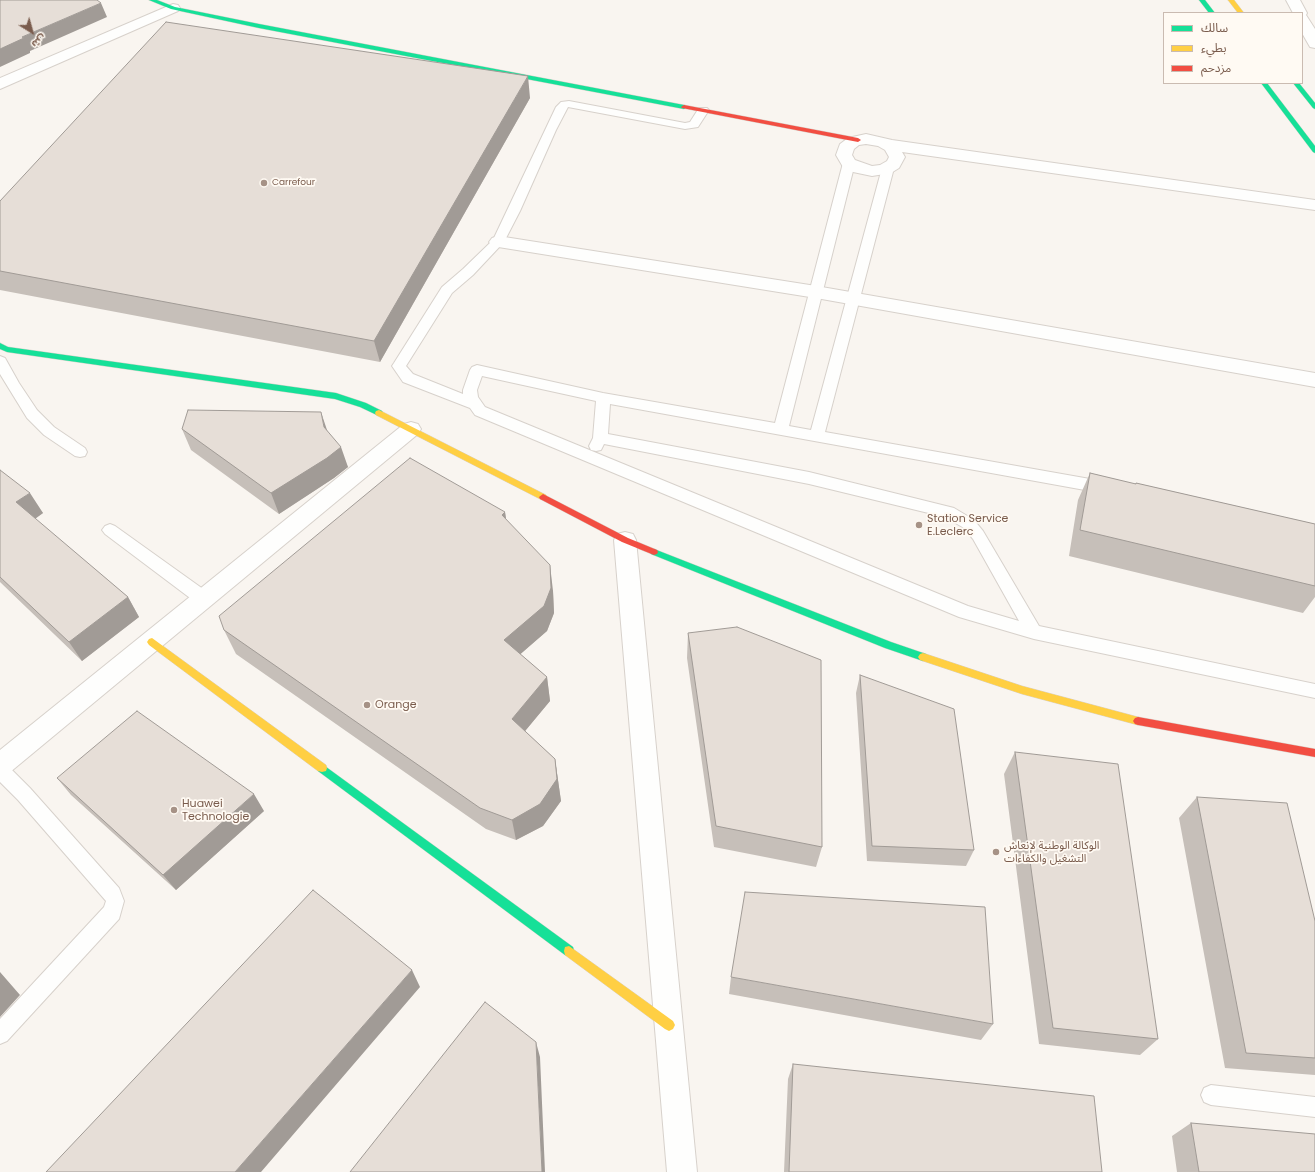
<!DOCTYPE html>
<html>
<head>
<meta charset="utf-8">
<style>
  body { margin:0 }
  #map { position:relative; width:1315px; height:1172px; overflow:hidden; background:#f9f5f0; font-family:Poppins,"Noto Sans Arabic",sans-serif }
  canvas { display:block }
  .legend { position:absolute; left:1163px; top:12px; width:140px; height:72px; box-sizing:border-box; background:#fffaf3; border:1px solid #cabbb1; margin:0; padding:5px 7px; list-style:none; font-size:12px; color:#7a5c4d }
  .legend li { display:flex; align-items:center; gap:8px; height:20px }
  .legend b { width:20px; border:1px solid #cabbb1 }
  .north { position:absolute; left:12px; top:12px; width:40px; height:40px; -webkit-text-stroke:3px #fffaf3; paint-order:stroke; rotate:143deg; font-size:11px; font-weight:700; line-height:16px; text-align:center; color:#7a5c4d }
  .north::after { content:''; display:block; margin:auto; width:14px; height:18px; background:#7a5c4d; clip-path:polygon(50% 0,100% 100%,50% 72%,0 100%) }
</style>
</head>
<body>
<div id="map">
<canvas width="1315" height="1172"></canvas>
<ul class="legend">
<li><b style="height:5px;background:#16e098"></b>سالك</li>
<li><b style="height:5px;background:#ffcf43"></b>بطيء</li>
<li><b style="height:5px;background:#f24e42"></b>مزدحم</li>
</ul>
<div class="north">ش</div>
</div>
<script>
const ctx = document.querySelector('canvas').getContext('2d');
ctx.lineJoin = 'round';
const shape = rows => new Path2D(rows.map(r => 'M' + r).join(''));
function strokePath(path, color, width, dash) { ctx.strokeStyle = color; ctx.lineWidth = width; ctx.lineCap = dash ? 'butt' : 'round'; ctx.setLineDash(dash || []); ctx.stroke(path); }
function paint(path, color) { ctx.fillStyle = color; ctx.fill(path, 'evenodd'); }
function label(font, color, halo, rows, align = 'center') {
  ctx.font = font + ' Poppins,"Noto Sans Arabic",sans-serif'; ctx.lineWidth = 3.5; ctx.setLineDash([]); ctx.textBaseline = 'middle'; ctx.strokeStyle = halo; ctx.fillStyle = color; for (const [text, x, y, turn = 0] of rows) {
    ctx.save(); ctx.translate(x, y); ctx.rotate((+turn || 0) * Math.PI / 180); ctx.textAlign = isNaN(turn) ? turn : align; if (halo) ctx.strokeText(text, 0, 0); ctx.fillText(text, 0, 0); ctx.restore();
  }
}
const lane = shape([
  [569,101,685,123,690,122,699,108,707,108,709,110,698,127,685,129,568,107,556,130,520,211,504,242,473,275,452,293,406,366,413,374,463,394,463,390,470,370,472,367,477,365,603,393,775,423,843,163,845,160,849,159,853,160,855,163,789,426,811,430,882,168,884,165,888,164,892,165,894,168,825,432,1107,482,1112,484,1115,488,1112,492,1107,494,610,404,608,434,809,472,954,508,974,520,983,531,1039,626,1315,684,1315,698,1034,639,959,617,475,415,470,408,403,382,392,366,394,363,442,287,463,269,493,240,556,107,561,102,569,101],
  [482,376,596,401,593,438,589,446,591,450,596,451,601,450,604,444,809,484,945,517,964,528,973,539,1019,621,968,606,485,407,478,397,477,390,482,376],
  [0,356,5,358,19,383,37,410,54,427,85,448,87,452,85,456,80,457,75,456,44,435,27,418,0,374,0,356],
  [110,524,115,526,210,594,212,599,210,604,204,606,198,604,105,534,102,530,105,526,110,524],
  [0,762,6,764,30,788,119,888,124,901,119,919,7,1041,0,1044,0,1019,104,907,106,901,18,800,0,782,0,762],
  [1211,1085,1315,1097,1315,1117,1211,1105,1204,1102,1201,1095,1204,1088,1211,1085]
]);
const street = shape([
  [1286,0,1300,0,1307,13,1306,15,1315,29,1315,48,1310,47,1302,33,1302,13,1293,13,1286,0],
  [173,4,178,5,180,8,178,11,0,89,0,78,173,4],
  [866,134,892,140,1315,200,1315,210,902,152,905,157,899,168,891,173,872,176,853,172,843,167,836,155,840,144,848,138,866,134],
  [866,144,878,146,885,150,889,157,887,161,880,165,872,166,855,160,852,155,854,149,859,145,866,144],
  [498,236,816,286,1315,373,1315,387,816,298,492,246,489,242,492,238,498,236],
  [411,422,418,424,421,429,418,434,9,773,0,776,0,750,404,424,411,422],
  [625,532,633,534,636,540,697,1172,667,1172,614,540,617,534,625,532]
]);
const fast = shape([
  [149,0,157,0,175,7,259,24,684,105,687,107,684,109,259,28,171,9,149,0],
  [1199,0,1205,0,1215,13,1209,13,1199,0],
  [1261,83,1267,83,1315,146,1315,153,1313,152,1261,83],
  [1293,83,1299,83,1315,103,1315,109,1313,108,1293,83],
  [0,343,8,347,336,393,366,403,382,411,383,413,379,416,360,407,335,399,7,352,0,349,0,343],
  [654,549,891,642,926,654,928,657,926,660,923,661,885,648,651,554,650,552,651,550,654,549],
  [322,764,573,947,574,951,573,955,569,956,565,955,318,771,317,768,318,765,322,764]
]);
const slow = shape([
  [1228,0,1234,0,1244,13,1238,13,1228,0],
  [379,410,546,495,547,497,543,500,540,499,376,415,375,413,376,411,379,410],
  [152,638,326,765,327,768,326,771,322,772,318,771,149,645,147,642,149,639,152,638],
  [923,653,1022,686,1138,717,1141,718,1143,721,1141,724,1138,725,1022,694,920,660,918,657,920,654,923,653],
  [569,946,673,1021,675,1025,673,1029,669,1031,665,1029,565,955,564,951,565,947,569,946]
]);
const jam = shape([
  [684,105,858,138,861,140,858,142,682,108,681,107,684,105],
  [543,494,628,538,657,550,658,552,657,554,654,555,622,542,540,499,539,497,543,494],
  [1138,717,1315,749,1315,757,1138,725,1135,724,1133,721,1135,718,1138,717]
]);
strokePath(lane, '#d7d1cb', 2);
strokePath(street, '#d7d1cb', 2);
strokePath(fast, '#d9d2cb', 1);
strokePath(slow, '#d9d2cb', 1);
strokePath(jam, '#d9d2cb', 1);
paint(lane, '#fefefd');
paint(street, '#fefefd');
paint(fast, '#16e098');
paint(slow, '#ffcf43');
paint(jam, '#f24e42');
paint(shape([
  [530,98,380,362,0,290,0,201],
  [182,429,327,431,348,467,334,478,279,514,191,450],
  [0,470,43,513,35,519,128,597,139,617,82,661,0,582],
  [1090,473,1135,484,1136,483,1315,524,1315,597,1303,613,1069,556,1078,500],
  [505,512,506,519,553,591,554,613,547,631,520,654,547,677,550,701,525,731,555,759,561,801,543,826,516,840,486,829,236,654,224,630],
  [688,633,822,847,816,867,714,847,687,658],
  [860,675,974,850,966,866,867,861,856,693],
  [1015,752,1158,1039,1140,1055,1039,1044,1004,774],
  [57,778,264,811,176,890,71,795],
  [1197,797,1315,921,1315,1075,1225,1068,1179,818],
  [731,977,993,1024,981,1040,729,994],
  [793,1064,1102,1172,784,1172,788,1079],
  [1191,1123,1315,1172,1177,1172,1172,1136]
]), '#c6bfb9');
paint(shape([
  [101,3,107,17,30,51,30,53,0,67,0,49,22,37],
  [528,76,530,98,380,362,374,341],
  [321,412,328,433,324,427],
  [341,447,348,467,334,478,279,514,271,493],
  [30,493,43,513,29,523,16,502],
  [505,512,509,538,502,515],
  [550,565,553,591,554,613,547,631,508,665,504,640],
  [128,597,139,617,82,661,69,642],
  [547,677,550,701,516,742,512,719],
  [555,759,561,801,543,826,516,840,512,820],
  [254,794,264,811,176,890,163,875],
  [412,970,420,987,261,1172,235,1172],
  [0,972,20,995,0,1017],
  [536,1042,540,1057,545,1172,542,1172]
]), '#a19b96');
const building = shape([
  [0,0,97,0,101,3,22,37,24,38,0,49,0,0],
  [166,22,528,76,374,341,0,271,0,201,166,22],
  [188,410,321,412,324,427,341,447,327,458,271,493,182,429,188,410],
  [410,458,505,512,502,515,550,565,551,588,544,606,504,640,547,677,512,719,555,759,557,779,540,804,512,820,480,808,224,630,219,616,410,458],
  [0,470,30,493,16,502,128,597,69,642,0,577,0,470],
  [1090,473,1136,484,1136,483,1315,524,1315,586,1080,530,1090,473],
  [737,627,821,660,822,847,716,826,688,633,737,627],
  [860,675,954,709,974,850,872,846,860,675],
  [137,711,254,794,163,875,57,778,137,711],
  [1015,752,1118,764,1158,1039,1053,1028,1015,752],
  [1197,797,1287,803,1315,921,1315,1058,1246,1053,1197,797],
  [313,890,412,970,235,1172,46,1172,313,890],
  [745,892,985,907,993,1024,731,977,745,892],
  [485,1002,536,1042,542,1172,350,1172,485,1002],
  [793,1064,1094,1096,1102,1172,789,1172,793,1064],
  [1191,1123,1315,1134,1315,1172,1199,1172,1191,1123]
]);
paint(building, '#e6ded7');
strokePath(building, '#a19b96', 1);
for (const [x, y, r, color] of [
  [264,183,4,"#a69286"],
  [919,525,4,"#a69286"],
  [367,705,4,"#a69286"],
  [174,810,4,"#a69286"],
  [996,852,4,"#a69286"]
]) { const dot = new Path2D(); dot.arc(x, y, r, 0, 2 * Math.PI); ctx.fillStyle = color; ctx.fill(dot); strokePath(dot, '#fffaf3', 1.5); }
label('9px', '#7a5c4d', '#fffaf3', [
  ["Carrefour",272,183]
], 'left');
label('11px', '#7a5c4d', '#fffaf3', [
  ["Station Service",927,519],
  ["E.Leclerc",927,532],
  ["Orange",375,705],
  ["Huawei",182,804],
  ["Technologie",182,817],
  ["الوكالة الوطنية لإنعاش",1004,846],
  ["التشغيل والكفاءات",1004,859]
], 'left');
</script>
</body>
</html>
